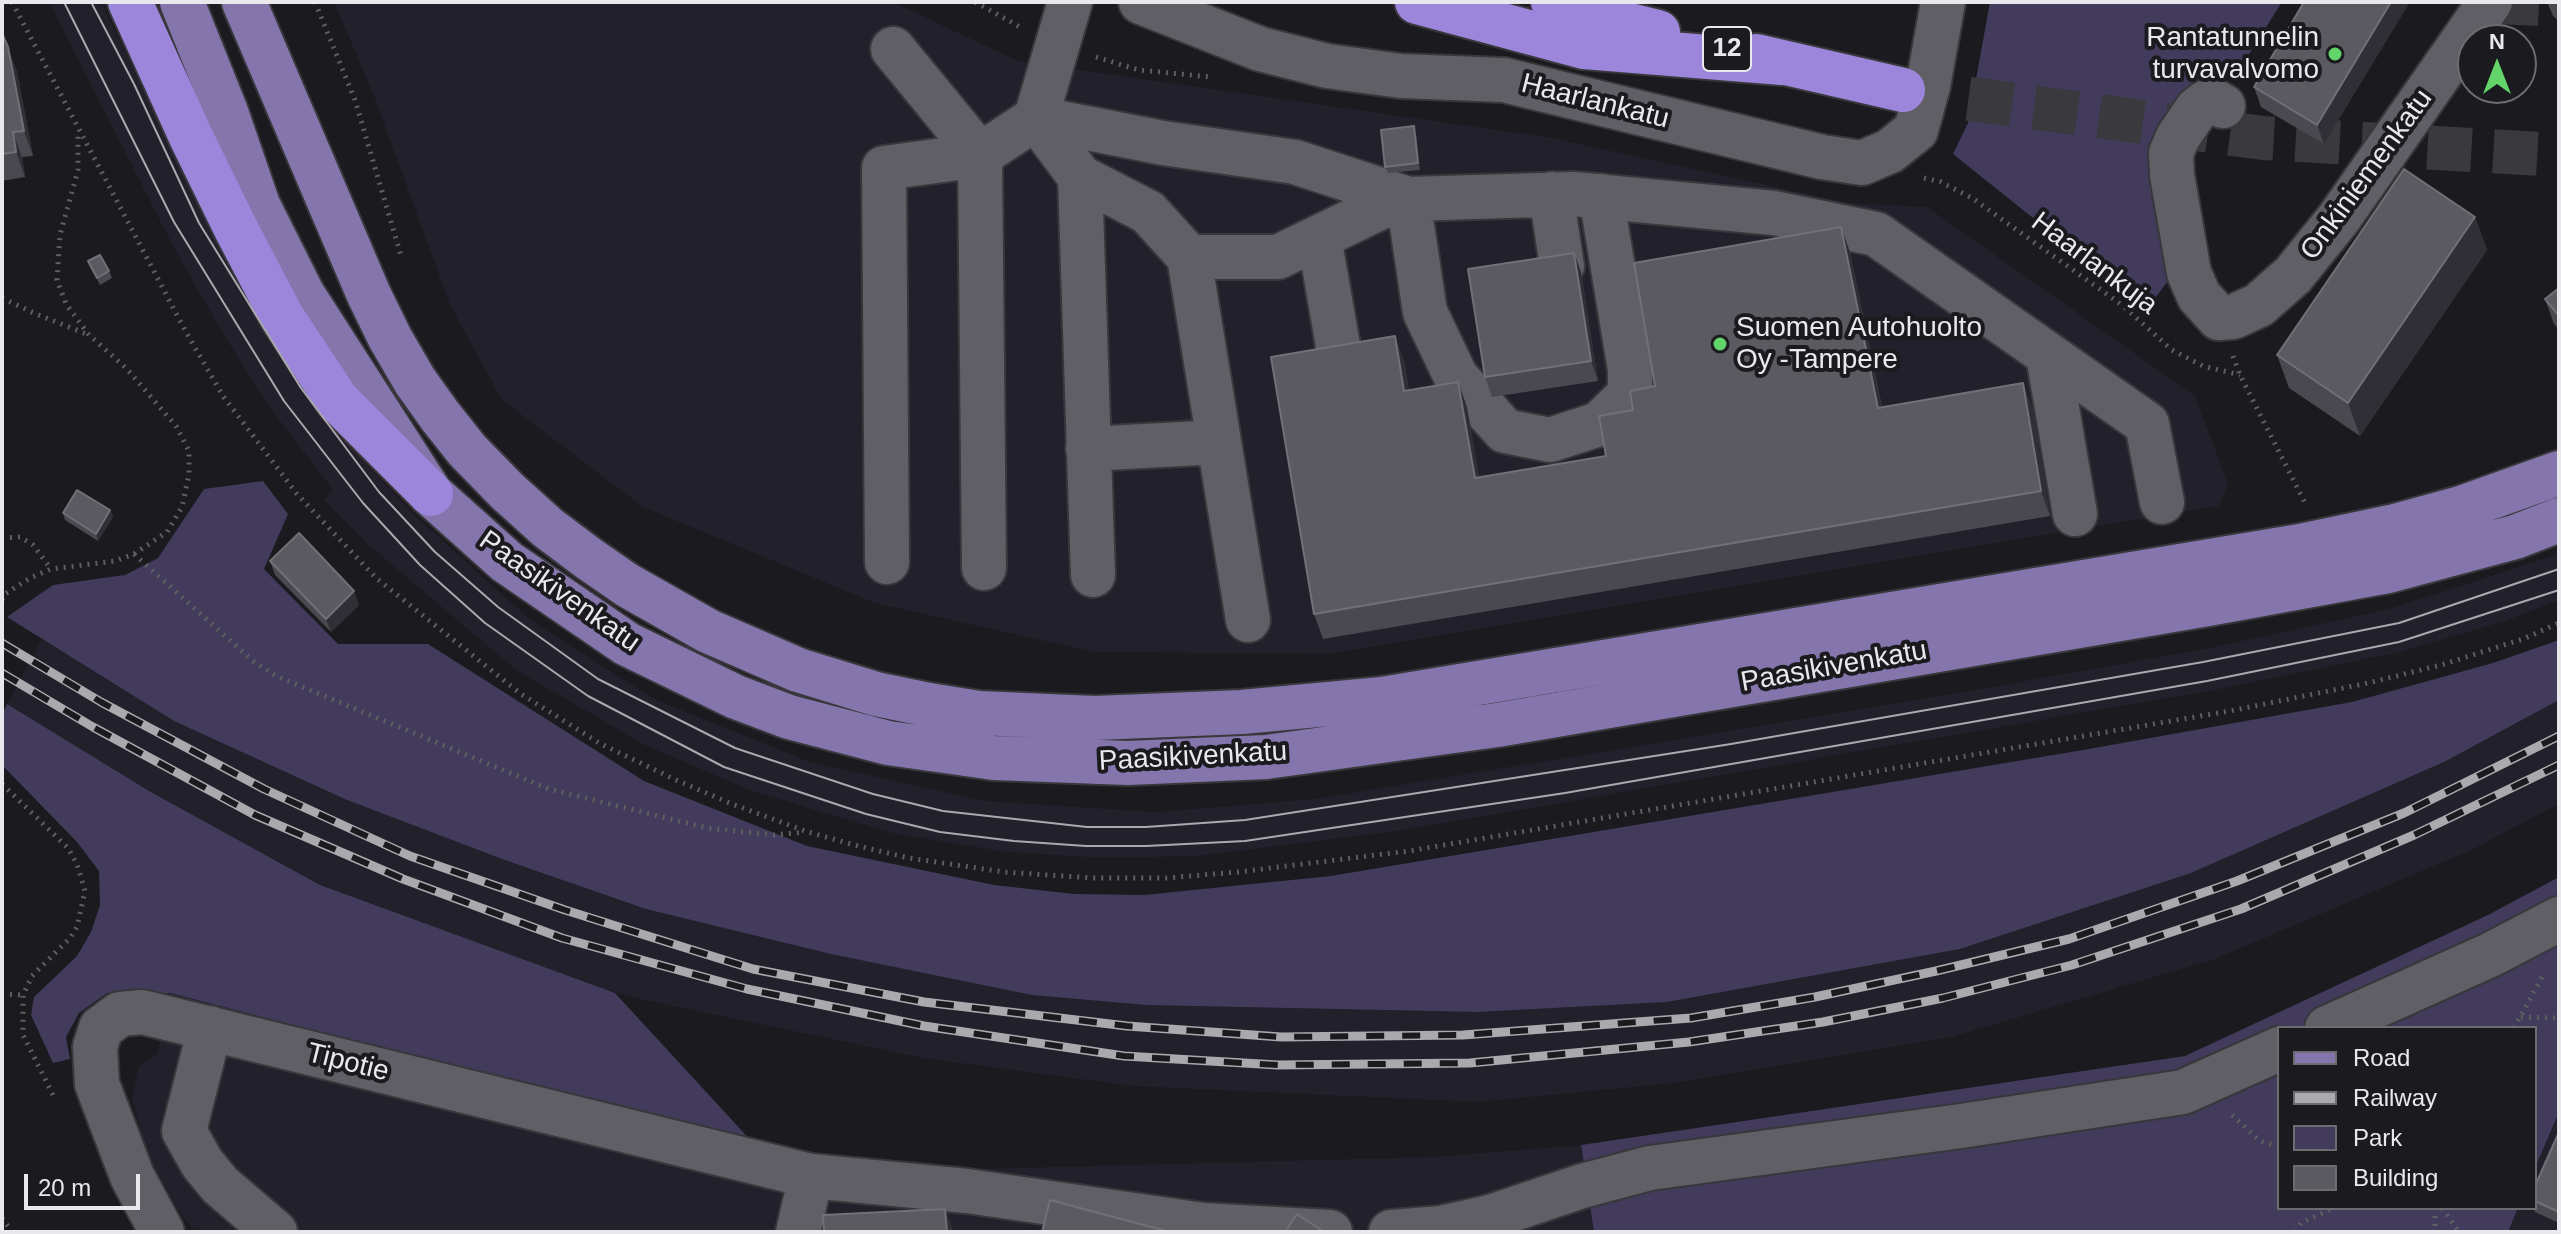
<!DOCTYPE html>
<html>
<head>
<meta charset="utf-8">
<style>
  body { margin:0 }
  #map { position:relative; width:2561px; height:1234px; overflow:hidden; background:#1b1a1f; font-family:Arial,sans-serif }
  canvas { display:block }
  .frame { position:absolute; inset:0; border:4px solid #e9e8ec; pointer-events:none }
  .legend { position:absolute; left:2277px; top:1026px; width:260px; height:184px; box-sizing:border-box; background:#1b1a1f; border:2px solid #6d6c71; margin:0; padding:10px 14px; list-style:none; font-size:24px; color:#e9e8ec }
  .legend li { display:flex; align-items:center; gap:16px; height:40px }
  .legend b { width:40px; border:2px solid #6d6c71 }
  .north { position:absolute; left:2457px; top:24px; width:80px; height:80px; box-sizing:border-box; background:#1b1a1f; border:2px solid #6d6c71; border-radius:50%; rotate:0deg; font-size:22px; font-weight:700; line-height:32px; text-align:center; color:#e9e8ec }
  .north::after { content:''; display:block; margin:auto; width:28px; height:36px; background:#62d469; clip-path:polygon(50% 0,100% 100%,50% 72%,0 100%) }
  .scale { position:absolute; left:24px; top:1174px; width:116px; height:36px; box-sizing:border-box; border:4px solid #e9e8ec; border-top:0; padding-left:10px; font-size:24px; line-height:28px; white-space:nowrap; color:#e9e8ec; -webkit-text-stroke:6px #1b1a1f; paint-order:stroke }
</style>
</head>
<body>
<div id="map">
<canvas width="2561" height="1234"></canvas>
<div class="frame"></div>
<ul class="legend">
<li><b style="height:10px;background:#8476ac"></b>Road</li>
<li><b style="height:10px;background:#aaa9ad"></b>Railway</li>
<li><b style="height:22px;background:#433b5b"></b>Park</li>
<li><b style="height:22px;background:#5b5a61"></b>Building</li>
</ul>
<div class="north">N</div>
<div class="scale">20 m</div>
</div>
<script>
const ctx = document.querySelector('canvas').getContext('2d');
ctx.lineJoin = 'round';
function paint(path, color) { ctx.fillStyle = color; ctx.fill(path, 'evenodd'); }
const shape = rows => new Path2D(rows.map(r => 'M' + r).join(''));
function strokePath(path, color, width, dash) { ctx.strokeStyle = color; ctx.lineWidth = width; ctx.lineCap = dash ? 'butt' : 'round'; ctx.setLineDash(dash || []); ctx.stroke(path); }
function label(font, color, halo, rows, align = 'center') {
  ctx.font = font + ' Arial,sans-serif'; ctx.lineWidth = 8; ctx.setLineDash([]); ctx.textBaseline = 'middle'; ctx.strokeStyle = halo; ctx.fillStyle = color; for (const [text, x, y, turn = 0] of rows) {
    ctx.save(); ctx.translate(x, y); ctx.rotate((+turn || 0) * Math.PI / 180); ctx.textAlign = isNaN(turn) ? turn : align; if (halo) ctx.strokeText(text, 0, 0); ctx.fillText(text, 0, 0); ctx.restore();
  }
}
paint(shape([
  [49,2,101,2,160,123,217,232,306,383,368,466,411,512,532,621,654,699,810,762,985,801,1155,812,1316,799,1969,691,2205,649,2389,609,2559,554,2559,600,2508,620,2400,652,2214,690,1404,830,1198,856,1104,858,1007,852,892,833,749,790,643,744,516,670,370,546,324,500,333,490,267,404,222,332,174,248],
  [334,2,893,2,1018,61,1552,138,1849,203,1927,207,2195,396,2228,484,2219,506,1327,654,1094,652,875,603,643,507,502,400,450,305,374,96],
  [42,639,174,721,347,800,502,859,1032,995,1146,1005,1478,1012,1667,1002,1960,949,2191,873,2444,762,2559,700,2559,804,2469,851,2215,959,1952,1037,1674,1083,1478,1102,1133,1086,923,1058,635,998,485,956,320,885,149,791,7,704],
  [170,993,817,1161,978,1169,1435,1157,1581,1145,1594,1232,196,1232,180,1213,145,1150,132,1098,139,1066,158,1053],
  [2559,1112,2559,1232,2508,1232,2518,1208,2535,1208,2535,1169]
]), '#22202b');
paint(shape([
  [1990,2,2282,2,2232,81,2207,65,2158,143,2173,274,2147,309,1953,154,1968,123],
  [263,481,288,514,264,569,338,644,428,644,644,781,807,846,994,885,1074,894,1144,895,1331,876,2083,750,2352,702,2493,663,2559,640,2559,700,2444,762,2191,873,1960,949,1667,1002,1478,1012,1146,1005,1032,995,831,954,646,909,502,859,347,800,174,721,7,617,53,585,125,575,158,558,204,489],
  [7,704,149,791,320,885,615,993,755,1145,170,993,107,993,79,1013,66,1037,70,1059,53,1063,31,1015,34,997,77,956,91,932,100,905,99,871,77,842,2,765,2,715],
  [2559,877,2559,1112,2535,1168,2535,1028,2279,1028,2279,1208,2518,1208,2508,1232,1594,1232,1581,1145,2185,1056,2488,915]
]), '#433b5b');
strokePath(shape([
  [2495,2,2559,5],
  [1903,90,2263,138,2559,155]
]), '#3a393e', 44, [44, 22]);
const minor = shape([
  [1070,2,1036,118,1080,177,1093,575],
  [1141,2,1260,49,1327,66,1401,76,1504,80,1822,157,1862,163,1890,151,1916,130,1928,86,1943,2],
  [893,49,980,155],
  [2223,106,2214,101,2206,102,2197,109,2178,137,2171,153,2172,175,2189,273,2199,296,2219,318,2233,317,2259,305,2293,275,2339,218,2490,2],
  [1080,177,1148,212,1189,257,1248,620],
  [1551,194,1562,266],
  [1319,237,1341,363],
  [1189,257,1278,257,1379,208,1408,199,1425,312,1456,377,1505,431,1550,440,1599,424,1630,394,1630,370,1601,196],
  [2048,355,2075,514],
  [1088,449,1218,442],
  [887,562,884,168,980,155],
  [984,568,980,155,1036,118,1163,143,1295,162,1408,199,1574,194,1774,213,1876,234,2147,424,2162,502],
  [210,1028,184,1131,202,1163,220,1185,275,1232],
  [2327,1028,2490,955,2559,919],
  [162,1232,132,1176,97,1084,95,1047,101,1028,120,1014,142,1012,811,1176,967,1191,1203,1225,1330,1232],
  [798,1232,811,1176],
  [1391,1232,1441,1228,1490,1217,1582,1186,1650,1168,1961,1126,2183,1092,2279,1049]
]);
const major = shape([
  [182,2,226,112,258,205,303,295,431,494,507,562,627,644,736,697,789,717,888,743,994,758,1128,763,1266,757,1497,725,2208,604,2388,571,2515,537,2559,520],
  [244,2,369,295,390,338,415,381,440,416,467,450,507,491,548,528,588,558,627,585,708,631,798,670,876,694,929,705,979,713,1095,718,1242,712,1382,699,2300,546,2395,526,2461,508,2559,473]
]);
const highway = shape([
  [130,2,190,135,236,229,282,317,337,400,431,494],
  [1417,2,1584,47,1782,63],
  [1553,2,1585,14,1658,32],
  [1756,56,1903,90]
]);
strokePath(minor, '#38373b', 48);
strokePath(major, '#38373b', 48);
strokePath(highway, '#38373b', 48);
strokePath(shape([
  [12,2,187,334,223,396,297,494,376,578,521,694,601,744,676,780,732,804,808,832,858,846,909,858,1004,872,1093,878,1166,878,1238,872,1409,851,2230,711,2368,683,2441,665,2523,639,2559,623],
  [315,2,355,100,402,259],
  [975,2,1020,27],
  [1096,57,1139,70,1211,77],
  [1924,178,1941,182,1972,198,2122,305,2172,350,2203,366,2240,375],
  [2,298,36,314,89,335],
  [2233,356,2240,375,2305,503],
  [2,538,20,537,33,545,51,569],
  [134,554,253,661,276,676,549,789,707,828,774,835,804,832],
  [2,600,5,594,30,578,51,569,115,561,134,554,167,532,182,507,189,474,189,451,176,426,126,368,89,335,66,304,57,280,60,235,78,170,78,131],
  [2,784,68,848,77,864,85,891,77,927,70,938,32,976,23,995,23,1035,55,1099],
  [2,994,23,995],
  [2521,1017,2559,1018],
  [2514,1028,2542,977],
  [2232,1115,2260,1141,2279,1147],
  [2435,1208,2435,1232],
  [2442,1208,2459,1232],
  [2,1218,12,1232],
  [2296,1232,2301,1223,2333,1208]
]), '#5f5e62', 5, [2, 6]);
strokePath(minor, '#615f66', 44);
strokePath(major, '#8476ac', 44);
strokePath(highway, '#9c86db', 44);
strokePath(shape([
  [64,2,174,222,284,401,363,503,420,565,485,623,588,696,724,767,866,814,940,832,1014,841,1086,846,1146,846,1245,841,1565,793,2207,681,2399,642,2559,590],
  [91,2,134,84,199,223,301,388,379,492,435,552,498,607,598,679,735,748,873,794,943,811,1087,827,1146,827,1245,820,1731,744,2203,662,2399,623,2559,569]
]), '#aaa9ad', 2);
const rail = shape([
  [2,643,101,702,264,789,410,856,565,910,753,969,924,1002,1127,1026,1281,1037,1463,1035,1691,1018,1815,997,1936,971,2069,939,2237,881,2404,813,2559,736],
  [2,673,93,727,255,815,403,879,562,938,747,989,924,1026,1124,1056,1278,1065,1470,1063,1689,1042,1823,1022,1943,998,2072,965,2241,909,2414,835,2559,765]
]);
strokePath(rail, '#aaa9ad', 9);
strokePath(rail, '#1b1a1f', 6, [18]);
paint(shape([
  [2304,2,2324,144,2261,107,2254,87],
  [2547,2,2559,2,2559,21,2553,16],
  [2,33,17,72,33,156,22,157,25,177,2,181],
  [1416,133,1420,170,1388,173,1385,167],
  [2475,217,2487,250,2360,436,2289,388,2277,355],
  [1841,227,1850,252,1882,407,2023,383,2032,408,2050,516,1323,639,1314,614,1404,361,1409,391,1458,382,1467,407,1479,478,1606,456,1633,410],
  [1574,253,1581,272,1598,381,1492,397,1485,377],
  [88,261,109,271,112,278,100,285],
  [2559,288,2559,330,2554,324,2545,299],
  [110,510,113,517,98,541,65,520,63,513],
  [270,561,359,605,331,632,275,575],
  [2559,1132,2559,1223,2535,1212,2533,1208,2535,1208,2535,1186]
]), '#4a4950');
paint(shape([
  [2391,2,2410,2,2324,144,2317,125],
  [8,47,17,72,33,156,24,131],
  [1414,126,1416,133,1420,170,1418,163],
  [13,132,22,157,25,177,16,152],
  [2475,217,2487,250,2360,436,2348,403],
  [1841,227,1850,252,1887,433,1878,408],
  [1574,253,1581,272,1598,381,1591,361],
  [1395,336,1404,361,1413,416,1404,391],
  [1458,382,1467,407,1484,503,1475,478],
  [2023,383,2032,408,2050,516,2041,491],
  [110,510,113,517,98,541,96,534],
  [354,591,359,605,331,632,326,619],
  [945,1209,954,1232,947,1232]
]), '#302f35');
const building = shape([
  [2304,2,2391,2,2317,125,2254,87,2304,2],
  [2,33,8,47,24,131,13,132,16,152,2,154,2,33],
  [1414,126,1418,163,1385,167,1381,130,1414,126],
  [2404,169,2475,217,2348,403,2277,355,2404,169],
  [1841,227,1878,408,2023,383,2041,491,1314,614,1271,357,1395,336,1404,391,1458,382,1475,478,1606,456,1599,416,1633,410,1630,391,1655,386,1634,263,1841,227],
  [1574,253,1591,361,1485,377,1468,269,1574,253],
  [100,255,109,271,97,278,88,261,100,255],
  [2559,288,2559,316,2545,299,2559,288],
  [77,490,110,510,96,534,63,513,77,490],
  [299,533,354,591,326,619,270,561,299,533],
  [2559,1132,2559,1212,2535,1201,2535,1186,2559,1132],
  [1050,1200,1170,1232,1042,1232,1050,1200],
  [945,1209,947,1232,824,1232,823,1215,945,1209],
  [1297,1214,1324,1232,1285,1232,1297,1214]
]);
paint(building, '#5b5a61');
strokePath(building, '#717076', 2);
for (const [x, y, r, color] of [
  [2335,54,8,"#62d469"],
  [1720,344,8,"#62d469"]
]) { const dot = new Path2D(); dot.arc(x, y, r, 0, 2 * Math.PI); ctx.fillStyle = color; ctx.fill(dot); strokePath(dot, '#1b1a1f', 3); }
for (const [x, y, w] of [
  [1727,49,48]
]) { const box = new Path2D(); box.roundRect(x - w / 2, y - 22, w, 44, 6); ctx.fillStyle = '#1b1a1f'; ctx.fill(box); strokePath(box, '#e9e8ec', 2); }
label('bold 26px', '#e9e8ec', null, [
  ["12",1727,49]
]);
label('28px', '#e9e8ec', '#1b1a1f', [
  ["Rantatunnelin",2319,38],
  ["turvavalvomo",2319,70],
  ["Suomen Autohuolto",1736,328,"left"],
  ["Oy -Tampere",1736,360,"left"]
], 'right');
label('28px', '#e9e8ec', '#1b1a1f', [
  ["Haarlankatu",1595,102,14],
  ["Onkiniemenkatu",2367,175,-54],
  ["Haarlankuja",2094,264,37],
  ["Paasikivenkatu",559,592,35],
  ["Paasikivenkatu",1834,667,-10],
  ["Paasikivenkatu",1193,757,-3],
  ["Tipotie",348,1063,14]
]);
</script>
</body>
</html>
